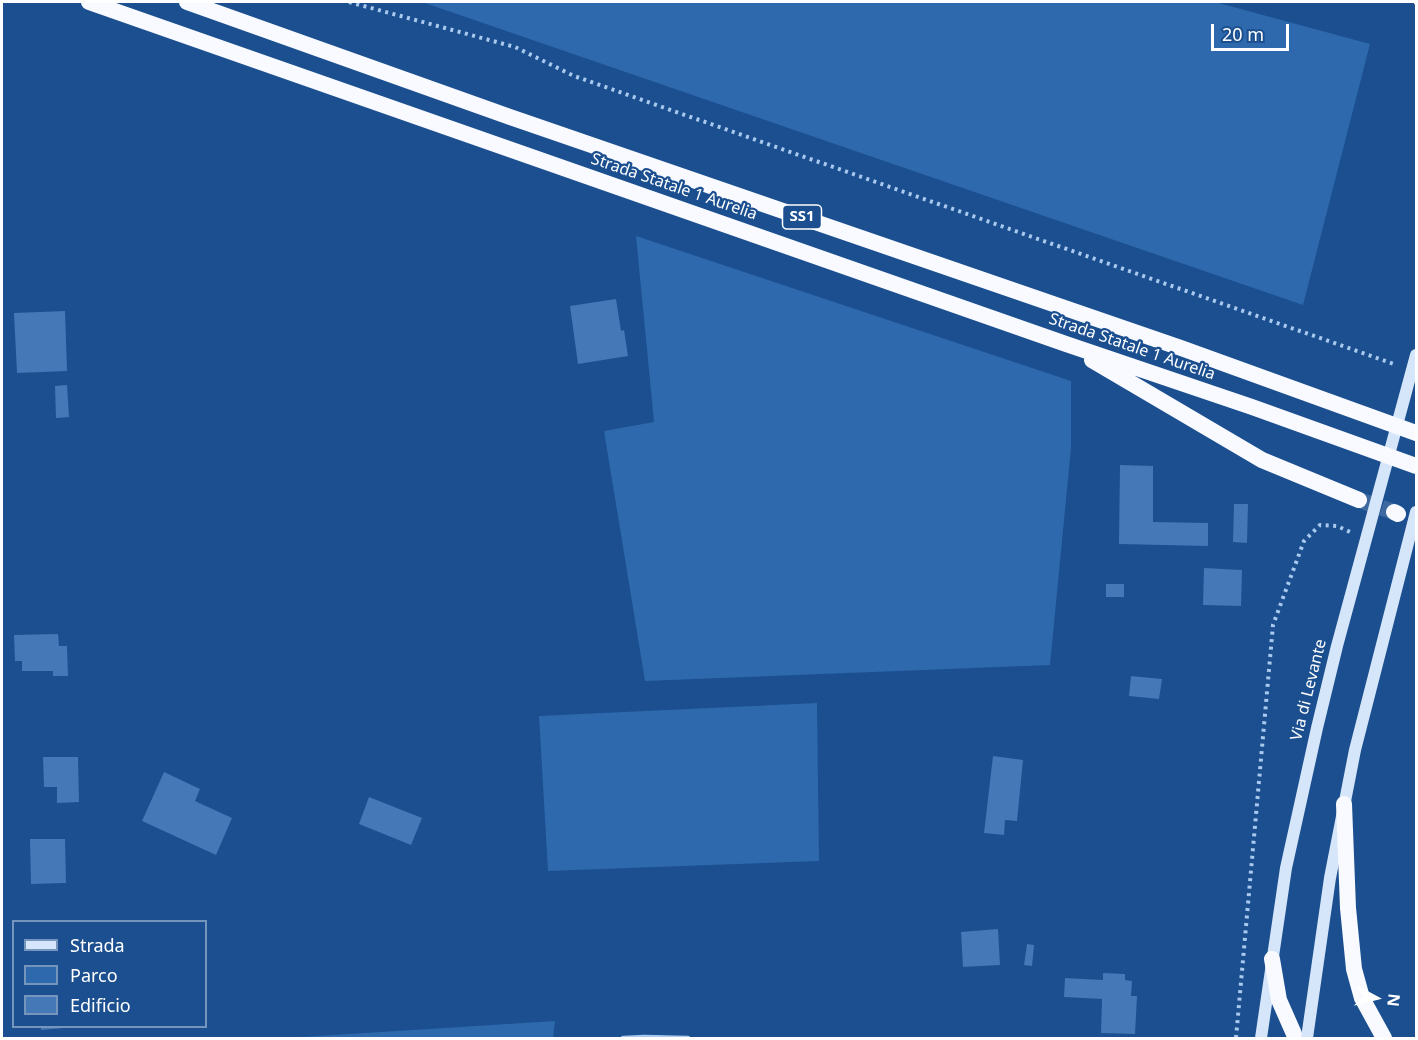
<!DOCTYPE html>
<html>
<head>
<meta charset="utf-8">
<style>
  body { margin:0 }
  #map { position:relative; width:1418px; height:1040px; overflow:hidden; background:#1b4f8f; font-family:"Noto Sans",sans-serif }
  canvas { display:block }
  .frame { position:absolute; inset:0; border:3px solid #fff; pointer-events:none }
  .legend { position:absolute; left:12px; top:920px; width:195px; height:108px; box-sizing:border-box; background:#1b4f8f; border:2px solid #7695bc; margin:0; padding:8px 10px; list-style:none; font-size:18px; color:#fff }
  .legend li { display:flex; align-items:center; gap:12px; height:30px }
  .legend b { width:30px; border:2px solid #7695bc }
  .north { position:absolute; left:1346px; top:968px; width:60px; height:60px; -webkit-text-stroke:4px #1b4f8f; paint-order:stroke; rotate:97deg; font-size:16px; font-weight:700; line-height:24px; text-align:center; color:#fff }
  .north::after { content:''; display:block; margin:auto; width:21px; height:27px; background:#fff; clip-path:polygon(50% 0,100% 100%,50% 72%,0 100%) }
  .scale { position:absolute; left:1211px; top:24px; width:78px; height:27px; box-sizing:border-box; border:3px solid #fff; border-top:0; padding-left:8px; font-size:18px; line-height:21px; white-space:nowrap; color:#fff; -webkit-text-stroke:4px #1b4f8f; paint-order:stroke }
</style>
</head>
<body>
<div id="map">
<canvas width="1418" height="1040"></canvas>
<div class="frame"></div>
<ul class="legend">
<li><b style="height:8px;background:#d6e6fa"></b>Strada</li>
<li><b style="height:16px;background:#2e69ad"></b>Parco</li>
<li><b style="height:16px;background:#4478b7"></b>Edificio</li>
</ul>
<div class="north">N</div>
<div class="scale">20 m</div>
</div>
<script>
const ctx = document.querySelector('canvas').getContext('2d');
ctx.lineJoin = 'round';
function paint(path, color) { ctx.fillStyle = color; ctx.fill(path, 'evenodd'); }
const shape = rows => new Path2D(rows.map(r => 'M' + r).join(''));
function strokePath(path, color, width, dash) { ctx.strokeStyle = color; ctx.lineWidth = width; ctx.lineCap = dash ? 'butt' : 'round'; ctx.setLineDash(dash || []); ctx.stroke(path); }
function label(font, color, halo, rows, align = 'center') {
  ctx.font = font + ' "Noto Sans",sans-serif'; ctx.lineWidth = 4.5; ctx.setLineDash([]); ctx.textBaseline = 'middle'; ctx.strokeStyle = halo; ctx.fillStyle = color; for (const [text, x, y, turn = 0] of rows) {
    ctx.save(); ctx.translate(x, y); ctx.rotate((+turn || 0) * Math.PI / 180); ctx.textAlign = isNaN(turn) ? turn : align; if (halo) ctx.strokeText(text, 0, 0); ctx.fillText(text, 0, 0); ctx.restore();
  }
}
paint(shape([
  [422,2,1215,2,1370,44,1303,305],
  [636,236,1071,381,1071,448,1050,665,645,681,604,431,654,422],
  [817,703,819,861,548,871,539,716],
  [555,1021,553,1038,286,1038]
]), '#2e69ad');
paint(shape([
  [616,299,621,331,624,330,628,356,578,364,570,306],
  [65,311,67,371,17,373,14,313],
  [67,385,69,417,56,418,55,386],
  [1120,465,1153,466,1153,522,1208,523,1208,546,1119,544],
  [1234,504,1248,504,1247,543,1233,542],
  [1204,568,1242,570,1241,606,1203,605],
  [1106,584,1124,584,1124,597,1106,597],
  [58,634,59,646,67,646,68,676,53,676,53,671,22,671,22,661,15,661,14,635],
  [1131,676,1162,679,1159,699,1129,696],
  [993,756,1023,760,1017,821,1005,820,1004,835,984,833],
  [43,757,78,757,79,802,57,803,57,787,44,787],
  [164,772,200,789,195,801,232,818,216,855,142,821],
  [369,797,422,818,411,845,359,824],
  [30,839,65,839,66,883,31,884],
  [998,929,1000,965,963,967,961,932],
  [1027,944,1034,945,1032,966,1024,965],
  [1103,973,1125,974,1125,980,1132,981,1131,996,1137,996,1135,1034,1101,1033,1102,999,1064,997,1065,978,1103,980],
  [41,1026,64,1026,64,1028,41,1030]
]), '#4478b7');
strokePath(shape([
  [1359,500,1394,512]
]), '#3d69a0', 16, [16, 8]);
strokePath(shape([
  [349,2,515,47,574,76,1394,364],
  [1236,1038,1273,625,1304,541,1320,525,1337,526,1350,532]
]), '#a9c9ee', 4, [3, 4.5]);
strokePath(shape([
  [623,1038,644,1037,688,1038]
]), '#a9c9ee', 4.5);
strokePath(shape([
  [1261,1038,1286,868,1317,728,1337,646,1416,355],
  [1307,1038,1330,878,1355,750,1416,512]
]), '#d6e6fa', 12);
strokePath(shape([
  [89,2,1066,344,1252,407,1416,466],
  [187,2,510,117,1181,348,1416,433],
  [1092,360,1262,460,1359,500],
  [1394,512,1398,514],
  [1344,804,1348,908,1354,969,1362,998,1384,1038],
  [1272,959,1279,1000,1294,1034]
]), '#f8faff', 16);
strokePath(shape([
  [1414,2,1416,2]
]), '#fff', 4.5, [10, 4.5]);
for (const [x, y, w] of [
  [802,217,39]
]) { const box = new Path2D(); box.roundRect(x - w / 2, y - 12, w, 24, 4.5); ctx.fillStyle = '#1b4f8f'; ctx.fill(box); strokePath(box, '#fff', 1.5); }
label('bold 15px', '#fff', null, [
  ["SS1",802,217]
]);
label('16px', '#fff', '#1b4f8f', [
  ["Strada Statale 1 Aurelia",674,187,19],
  ["Strada Statale 1 Aurelia",1132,347,19],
  ["Via di Levante",1309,690,-76]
]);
</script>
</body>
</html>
